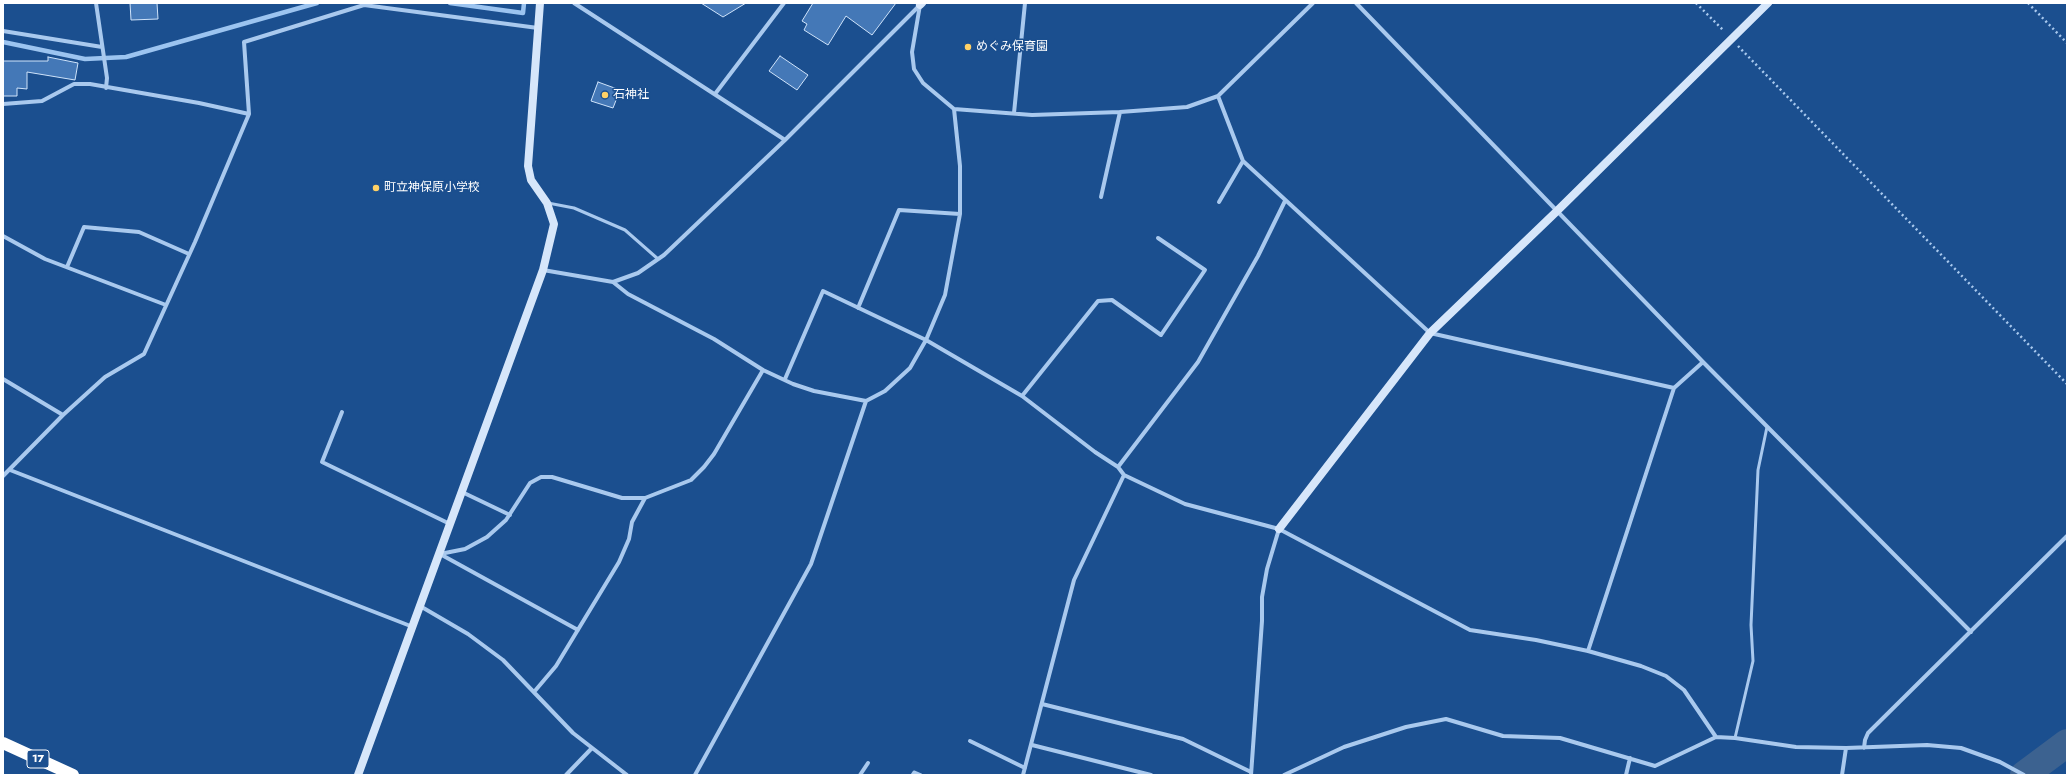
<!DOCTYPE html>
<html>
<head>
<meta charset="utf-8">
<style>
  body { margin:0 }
  #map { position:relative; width:2070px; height:778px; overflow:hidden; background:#1b4f8f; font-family:Jost,sans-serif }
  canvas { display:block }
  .frame { position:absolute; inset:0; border:4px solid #fff; pointer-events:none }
</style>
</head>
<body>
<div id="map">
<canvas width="2070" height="778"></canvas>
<div class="frame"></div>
</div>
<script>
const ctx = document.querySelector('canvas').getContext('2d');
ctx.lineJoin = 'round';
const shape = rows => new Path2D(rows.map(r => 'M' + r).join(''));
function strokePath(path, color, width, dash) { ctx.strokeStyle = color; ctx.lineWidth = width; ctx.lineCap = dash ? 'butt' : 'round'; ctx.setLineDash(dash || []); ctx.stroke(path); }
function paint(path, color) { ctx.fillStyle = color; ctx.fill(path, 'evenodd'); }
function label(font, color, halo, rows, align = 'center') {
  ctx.font = font + ' Jost,"Noto Sans JP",sans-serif'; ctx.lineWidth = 3; ctx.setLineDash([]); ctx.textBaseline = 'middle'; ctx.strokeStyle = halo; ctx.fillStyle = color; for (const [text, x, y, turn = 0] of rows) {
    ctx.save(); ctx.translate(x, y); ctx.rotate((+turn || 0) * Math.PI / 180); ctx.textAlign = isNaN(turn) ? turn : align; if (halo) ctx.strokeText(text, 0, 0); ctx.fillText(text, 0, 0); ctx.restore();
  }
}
strokePath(shape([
  [450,3,523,13,524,3],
  [3,42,85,59,126,57,317,3]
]), '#9cc4f0', 4.5);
strokePath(shape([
  [2024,775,2067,743]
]), '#3c6290', 28);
const building = shape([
  [130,3,157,3,158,19,131,20,130,3],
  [701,3,746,3,723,17,701,3],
  [813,3,896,3,872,35,846,16,828,45,804,30,807,24,802,21,813,3],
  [780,56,808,75,797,90,769,71,780,56],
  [48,57,78,63,75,80,27,72,27,89,17,88,17,96,3,96,3,61,48,61,48,57],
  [598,82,620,90,613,108,591,101,598,82]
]);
paint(building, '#4478b7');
strokePath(building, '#cfe3fa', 1);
strokePath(shape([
  [1696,3,1724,31],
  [2028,3,2067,43],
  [1738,46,2067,384]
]), '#a9c9ee', 2.5, [2, 3]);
strokePath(shape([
  [548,203,574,208,625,230,658,259],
  [1735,738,1753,661,1751,625,1758,470,1767,427],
  [912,775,914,772,921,775]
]), '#a9c9ee', 3);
strokePath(shape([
  [96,3,107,78,106,88],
  [574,3,785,140],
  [1356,3,1703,362,1971,632],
  [920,5,912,52,914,69,923,83,954,109,1032,115,1120,112,1187,107,1218,96,1313,3],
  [3,31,102,47],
  [715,94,784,3],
  [1218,96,1243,161,1430,333,1674,388],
  [3,104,42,101,74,84,90,84,199,103,249,114],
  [1014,113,1025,3],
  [1101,197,1120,112],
  [1219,202,1243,161],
  [3,236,45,259,166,305],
  [67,267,84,227,139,232,189,254],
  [543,270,613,282,638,273,664,255,785,140,920,5],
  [613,282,628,294,714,339,763,370,793,384,814,391,866,401,885,391,910,368,926,340,945,295,960,214,960,166,954,109],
  [858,308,899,210,960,214],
  [3,379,63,415],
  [785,379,823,291,926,340,1022,396,1095,452,1118,467,1124,475,1185,504,1279,529,1470,630,1536,640,1588,651,1641,666,1666,676,1684,690,1716,737],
  [1022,396,1098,301,1112,300,1161,335,1205,270,1158,238],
  [342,412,322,462,450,524],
  [1118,467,1198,362,1258,256,1285,201],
  [10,470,413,627],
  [3,476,63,415,105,377,144,354,195,242,249,114,244,42,364,5,538,28],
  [462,492,510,515],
  [440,554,465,549,487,537,506,520,530,483,541,477,552,477,622,498,645,498,691,480,704,467,714,454,763,370],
  [440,554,578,630],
  [420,606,468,634,503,660,573,733,627,775],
  [1588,651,1674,388,1703,362],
  [534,692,556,666,619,562,629,539,632,522,645,498],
  [1042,704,1183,739,1251,772],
  [970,741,1025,768],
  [1032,745,1151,775],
  [1864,748,1865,740,1868,733,2067,536],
  [566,775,592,748],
  [695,775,811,564,866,401],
  [860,775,868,763],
  [1023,775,1074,580,1124,475],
  [1251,775,1262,621,1262,597,1267,569,1279,529],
  [1284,775,1344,747,1406,727,1446,719,1503,736,1560,738,1655,766,1716,737,1735,738,1796,747,1846,748,1927,745,1961,748,2000,762,2024,775],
  [1626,775,1630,758],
  [1842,775,1846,748]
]), '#a9c9ee', 4);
strokePath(shape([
  [920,5,922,3],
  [1279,529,1430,333,1556,212,1768,3],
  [358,775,543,270,554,224,547,203,531,180,528,166,540,3]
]), '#d6e6fa', 8);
strokePath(shape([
  [3,743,73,775]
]), '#fff', 12);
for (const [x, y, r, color] of [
  [968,47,4,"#ffd166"],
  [605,95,4,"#ffd166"],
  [376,188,4,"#ffd166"]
]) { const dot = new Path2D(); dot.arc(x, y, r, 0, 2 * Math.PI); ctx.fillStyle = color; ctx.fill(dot); strokePath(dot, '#1b4f8f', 1.5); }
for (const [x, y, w] of [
  [38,759,22]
]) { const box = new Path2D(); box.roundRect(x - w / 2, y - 9, w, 18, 3); ctx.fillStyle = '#1b4f8f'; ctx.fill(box); strokePath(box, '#fff', 1); }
label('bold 11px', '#fff', null, [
  ["17",38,759]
]);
label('12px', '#fff', '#1b4f8f', [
  ["めぐみ保育園",976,47],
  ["石神社",613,95],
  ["町立神保原小学校",384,188]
], 'left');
</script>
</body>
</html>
